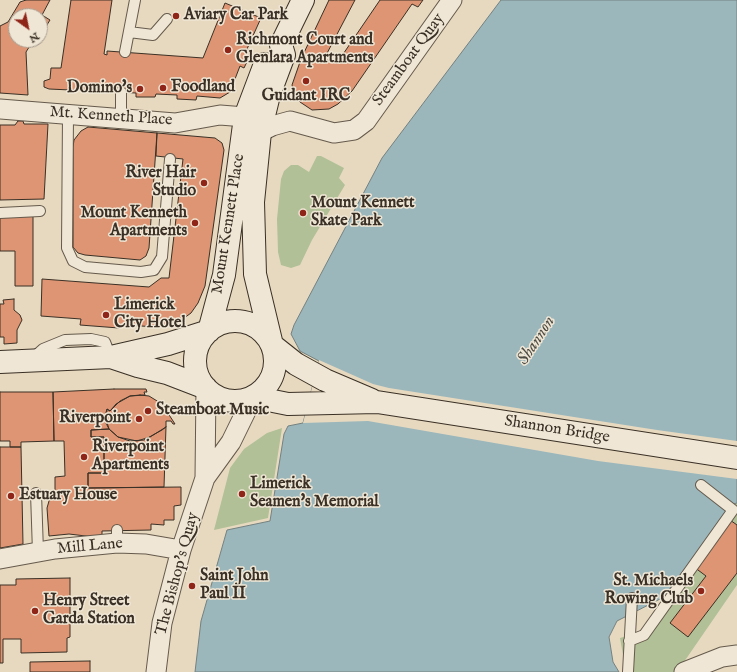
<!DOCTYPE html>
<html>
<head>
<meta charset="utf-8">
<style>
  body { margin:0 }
  #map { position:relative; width:737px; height:672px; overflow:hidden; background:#e7d9bf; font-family:"IM FELL English",serif }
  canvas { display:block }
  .north { position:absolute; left:8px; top:8px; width:40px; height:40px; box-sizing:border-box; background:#efe6d5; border:1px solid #a79d8f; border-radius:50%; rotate:147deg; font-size:11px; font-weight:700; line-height:16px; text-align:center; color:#3a3025 }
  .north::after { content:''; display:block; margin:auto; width:14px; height:18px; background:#8f2418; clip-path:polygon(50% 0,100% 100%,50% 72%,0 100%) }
</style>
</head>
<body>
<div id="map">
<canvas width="737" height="672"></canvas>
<div class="north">N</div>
</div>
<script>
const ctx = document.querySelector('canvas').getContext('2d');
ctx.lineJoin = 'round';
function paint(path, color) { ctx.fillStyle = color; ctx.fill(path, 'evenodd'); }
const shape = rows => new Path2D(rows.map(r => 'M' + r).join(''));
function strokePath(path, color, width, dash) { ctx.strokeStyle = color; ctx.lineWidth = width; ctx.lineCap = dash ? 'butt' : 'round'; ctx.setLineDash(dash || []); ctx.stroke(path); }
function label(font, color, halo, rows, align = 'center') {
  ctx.font = font + ' "IM FELL English",serif'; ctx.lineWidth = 3; ctx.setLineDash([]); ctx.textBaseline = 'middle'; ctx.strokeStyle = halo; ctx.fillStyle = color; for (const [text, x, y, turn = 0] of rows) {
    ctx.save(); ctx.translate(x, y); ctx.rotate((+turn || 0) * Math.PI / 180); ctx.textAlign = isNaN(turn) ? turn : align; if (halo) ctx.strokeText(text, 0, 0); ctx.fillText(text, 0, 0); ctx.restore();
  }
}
paint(shape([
  [317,156,321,156,344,168,339,178,345,185,312,240,300,265,291,268,281,265,278,252,277,219,281,179,284,171,291,165,298,165,309,172],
  [282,428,268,518,214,530,230,468,244,449,267,433],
  [737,503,737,585,677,672,623,672,625,666,620,638,643,631,664,597,733,504]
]), '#b1c096');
const water = shape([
  [501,0,737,0,737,503,733,504,664,597,617,621,609,637,613,662,619,672,195,672,201,621,227,530,270,521,284,434,288,426,303,423,319,361,300,351,291,334,294,325,382,158,501,0]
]);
paint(water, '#9bb7bc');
strokePath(water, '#748180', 1);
paint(shape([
  [319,360,373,384,389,388,657,430,737,441,737,479,598,461,368,421,303,423]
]), '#e7d9bf');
const building = shape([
  [26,0,50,0,42,15,50,20,40,36,40,16,16,16,16,40,38,40,35,45,31,44,26,52,28,95,0,93,0,26,8,22,20,2,26,0],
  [71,0,112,0,104,54,107,55,107,51,203,58,225,3,261,18,247,49,252,51,244,68,240,66,230,92,220,98,197,96,196,100,177,99,177,95,156,94,155,97,136,97,136,93,49,89,44,87,44,81,50,79,51,68,61,68,71,0],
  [329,0,355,0,324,59,337,63,380,0,423,0,418,7,412,4,352,91,338,104,329,109,312,110,300,102,294,93,292,85,301,59,329,0],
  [18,121,23,121,24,124,48,124,44,199,0,200,0,125,15,125,18,121],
  [88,127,157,133,149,248,146,256,140,260,85,255,78,253,73,247,73,147,74,140,81,131,88,127],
  [157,133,215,138,222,143,224,150,205,286,198,303,191,313,180,321,161,327,120,325,119,328,80,325,81,319,41,316,42,279,149,287,161,278,169,278,183,159,156,156,157,133],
  [33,213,33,286,15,286,15,251,0,251,0,214,33,213],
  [14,299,14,310,20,315,22,320,17,330,17,343,4,344,4,337,0,337,0,304,4,304,3,300,14,299],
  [114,389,146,389,147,392,144,392,145,395,130,396,120,401,110,411,107,409,105,416,109,429,91,430,91,437,104,437,104,473,88,473,88,488,181,487,181,505,174,506,174,520,164,520,164,525,151,524,151,530,102,531,102,538,69,534,49,536,47,508,51,494,55,490,55,477,65,476,64,441,54,441,53,392,114,389],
  [0,392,53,392,54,441,21,442,21,447,10,447,10,441,0,441,0,392],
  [140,395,149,396,162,404,175,424,173,424,171,421,166,421,166,427,162,430,144,440,130,441,118,437,109,429,106,423,107,409,110,411,116,404,130,396,140,395],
  [166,427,164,487,88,488,88,473,104,473,104,437,91,437,91,430,109,429,118,437,137,441,150,437,166,427],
  [0,447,21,447,23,544,0,548,0,447],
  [730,520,737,525,737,573,688,637,670,623,706,576,694,567,730,520],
  [70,578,70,637,67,638,67,652,21,653,21,639,3,639,3,663,0,663,0,585,16,585,16,579,70,578],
  [90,661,90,672,30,672,30,662,90,661]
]);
paint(building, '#de9574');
strokePath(building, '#3a3025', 1);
const lane = shape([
  [129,32,153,35,167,19],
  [125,52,135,0],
  [121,92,121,118],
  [68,115,67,248,73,261,85,267,141,272,154,270,162,257,170,159],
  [0,213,40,211],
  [33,358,43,349,65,340,91,339,105,342,111,357],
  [36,493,38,552],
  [117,530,117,543],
  [629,641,644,635,733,510,701,485],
  [628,672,632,598]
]);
const street = shape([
  [0,109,175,123,220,115,245,117],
  [260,132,272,126,290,121,334,133,354,130,366,121,452,0],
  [205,478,206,388],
  [0,559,55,549,117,543,146,544,181,550],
  [156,672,162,623,181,550,205,478,231,442,253,397],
  [684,672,722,657,737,655]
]);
const secondary = shape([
  '195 361a40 40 0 1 1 80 0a40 40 0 1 1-80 0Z',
  [209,331,224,275,245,117,265,64],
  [272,345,255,274,253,202,260,132,269,95,284,55,281,45,303,0],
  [272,345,296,364,325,380,372,400],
  [111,357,138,366,167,373,206,388],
  [0,362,111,357,168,344,209,331],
  [253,397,288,404,377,402,737,458]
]);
strokePath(lane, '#655a4c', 12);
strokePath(street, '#655a4c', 21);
strokePath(secondary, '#3a3025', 24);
strokePath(lane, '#efe6d5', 10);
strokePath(street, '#efe6d5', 19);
strokePath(secondary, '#efe6d5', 22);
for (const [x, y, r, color] of [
  [176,16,4,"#8f2418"],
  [228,50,4,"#8f2418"],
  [306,81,4,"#8f2418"],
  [163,88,4,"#8f2418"],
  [140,89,4,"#8f2418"],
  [204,183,4,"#8f2418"],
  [303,213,4,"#8f2418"],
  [195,223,4,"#8f2418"],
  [106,315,4,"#8f2418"],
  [148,411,4,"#8f2418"],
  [139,419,4,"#8f2418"],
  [84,457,4,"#8f2418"],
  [242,494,4,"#8f2418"],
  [11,496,4,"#8f2418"],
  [192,586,4,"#8f2418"],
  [701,591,4,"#8f2418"],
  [35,611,4,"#8f2418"]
]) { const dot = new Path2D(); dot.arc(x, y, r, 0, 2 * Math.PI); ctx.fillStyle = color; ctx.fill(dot); strokePath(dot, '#efe6d5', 1.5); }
label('bold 16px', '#3a3025', '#efe6d5', [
  ["Aviary Car Park",184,16],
  ["Richmont Court and",236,41],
  ["Glenlara Apartments",236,59],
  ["Foodland",171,88],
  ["Domino's",132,89,"right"],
  ["Guidant IRC",306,97,"center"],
  ["River Hair",196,174,"right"],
  ["Studio",196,192,"right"],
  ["Mount Kennett",311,204],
  ["Skate Park",311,222],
  ["Mount Kenneth",187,214,"right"],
  ["Apartments",187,232,"right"],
  ["Limerick",114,306],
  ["City Hotel",114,324],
  ["Steamboat Music",156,411],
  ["Riverpoint",131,419,"right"],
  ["Riverpoint",92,448],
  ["Apartments",92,466],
  ["Limerick",250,485],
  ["Seamen's Memorial",250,503],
  ["Estuary House",19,496],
  ["Saint John",200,577],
  ["Paul II",200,595],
  ["St. Michaels",693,582,"right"],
  ["Rowing Club",693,600,"right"],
  ["Henry Street",43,602],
  ["Garda Station",43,620]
], 'left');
label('16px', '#3a3025', '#efe6d5', [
  ["Steamboat Quay",409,60,-54],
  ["Mt. Kenneth Place",111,117,4],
  ["Mount Kennett Place",229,224,-81],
  ["Shannon Bridge",557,430,9],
  ["Mill Lane",90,547,-5],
  ["The Bishop's Quay",178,574,-75]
]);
label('italic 17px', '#4d4b43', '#efe6d5', [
  ["Shannon",537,341,-57]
]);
</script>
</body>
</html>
